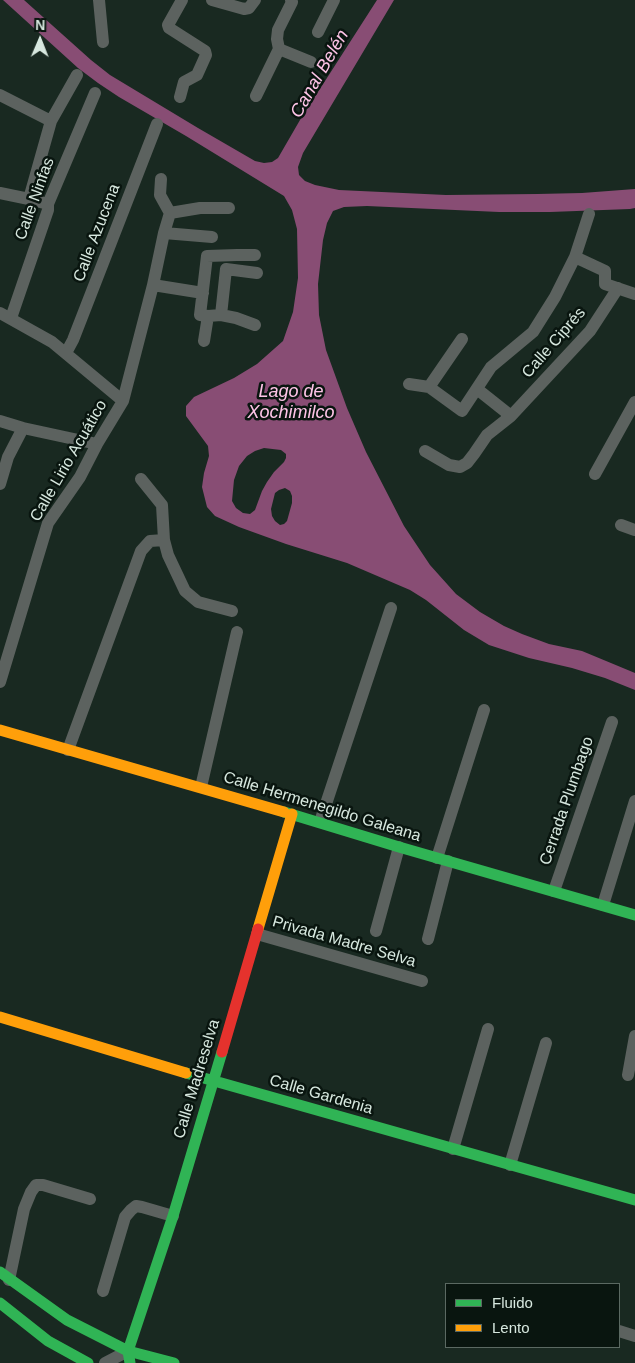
<!DOCTYPE html>
<html>
<head>
<meta charset="utf-8">
<style>
  body { margin:0 }
  #map { position:relative; width:635px; height:1363px; overflow:hidden; background:#192921; font-family:Arial,sans-serif }
  canvas { display:block }
  .legend { position:absolute; left:445px; top:1283px; width:175px; height:65px; box-sizing:border-box; background:#09150f; border:1px solid #5b6962; margin:0; padding:6px 9px; list-style:none; font-size:15px; color:#d7e8df }
  .legend li { display:flex; align-items:center; gap:10px; height:25px }
  .legend b { width:25px; border:1px solid #5b6962 }
  .north { position:absolute; left:15px; top:15px; width:50px; height:50px; -webkit-text-stroke:4px #09150f; paint-order:stroke; rotate:1deg; font-size:14px; font-weight:700; line-height:20px; text-align:center; color:#d7e8df }
  .north::after { content:''; display:block; margin:auto; width:18px; height:22px; background:#d7e8df; clip-path:polygon(50% 0,100% 100%,50% 72%,0 100%) }
</style>
</head>
<body>
<div id="map">
<canvas width="635" height="1363"></canvas>
<ul class="legend">
<li><b style="height:6px;background:#30b455"></b>Fluido</li>
<li><b style="height:6px;background:#ff9f0a"></b>Lento</li>
</ul>
<div class="north">N</div>
</div>
<script>
const ctx = document.querySelector('canvas').getContext('2d');
ctx.lineJoin = 'round';
function paint(path, color) { ctx.fillStyle = color; ctx.fill(path, 'evenodd'); }
const shape = rows => new Path2D(rows.map(r => 'M' + r).join(''));
function strokePath(path, color, width, dash) { ctx.strokeStyle = color; ctx.lineWidth = width; ctx.lineCap = dash ? 'butt' : 'round'; ctx.setLineDash(dash || []); ctx.stroke(path); }
function label(font, color, halo, rows, align = 'center') {
  ctx.font = font + ' Arial,sans-serif'; ctx.lineWidth = 5; ctx.setLineDash([]); ctx.textBaseline = 'middle'; ctx.strokeStyle = halo; ctx.fillStyle = color; for (const [text, x, y, turn = 0] of rows) {
    ctx.save(); ctx.translate(x, y); ctx.rotate((+turn || 0) * Math.PI / 180); ctx.textAlign = isNaN(turn) ? turn : align; if (halo) ctx.strokeText(text, 0, 0); ctx.fillText(text, 0, 0); ctx.restore();
  }
}
paint(shape([
  [3,0,24,0,91,60,110,75,198,128,255,161,264,163,272,162,278,158,300,120,377,0,394,0,303,153,298,167,299,175,305,181,315,185,339,190,446,195,537,194,582,193,635,189,635,208,630,209,550,212,499,212,367,206,344,207,333,211,327,223,323,240,318,284,319,315,326,350,347,408,366,452,404,526,430,565,456,594,480,612,504,626,522,634,549,644,582,651,635,673,635,690,605,678,572,668,529,658,489,645,464,630,426,600,410,590,347,563,286,544,239,527,215,516,207,507,202,487,204,473,209,456,208,446,186,416,186,406,194,397,234,378,257,364,283,341,293,312,298,278,297,229,292,210,284,196,186,136,119,97,98,83,78,68],
  [264,448,281,450,286,454,286,458,284,462,274,472,267,482,262,491,255,510,250,514,243,513,236,508,232,501,234,480,239,466,247,456,255,451],
  [285,488,290,491,292,496,292,503,287,521,284,524,280,525,275,521,272,516,271,509,275,493,279,490]
]), '#884d74');
strokePath(shape([
  [99,0,103,42],
  [212,0,244,9,249,8,255,0],
  [291,0,292,2,278,30,277,39,279,49,311,62],
  [318,32,334,0],
  [0,95,51,121,29,199],
  [256,96,279,49],
  [180,97,184,82,197,75,206,55,205,51,169,28,168,25,182,0],
  [51,121,77,75],
  [0,193,29,199,48,204],
  [170,213,200,208,229,208],
  [164,233,212,237],
  [255,255,237,255,207,256,200,315,208,316,221,315,236,318,255,325],
  [575,257,605,271,605,284,635,294],
  [153,285,203,293],
  [0,313,52,342,123,401],
  [221,315,226,269,257,273],
  [11,318,48,210,48,204,95,93],
  [204,341,208,316],
  [66,353,73,340,157,124],
  [409,384,429,387,462,411,491,367,533,332,555,297,575,257,589,214],
  [429,387,462,339],
  [477,389,511,416],
  [0,421,23,428,97,444],
  [425,451,449,465,460,467,467,463,474,454,487,435,511,416,590,331,618,288],
  [595,474,635,402],
  [141,479,162,505,164,540,168,555,185,591,198,602,232,611],
  [0,484,8,457,23,428],
  [621,525,635,530],
  [0,682,48,523,80,477,97,444,123,401,153,285,164,233,170,213,160,195,161,179],
  [68,750,141,551,150,541,164,540],
  [201,787,237,632],
  [320,822,391,608],
  [437,858,484,710],
  [554,891,612,722],
  [603,905,635,801],
  [376,931,399,847],
  [257,934,422,981],
  [428,939,448,861],
  [628,1075,635,1036],
  [453,1149,488,1029],
  [510,1165,546,1043],
  [9,1280,24,1209,31,1192,36,1185,43,1185,90,1199],
  [103,1291,125,1217,131,1210,136,1206,142,1207,173,1216],
  [619,1331,635,1336],
  [105,1363,128,1351]
]), '#5c625f', 12);
strokePath(shape([
  [284,812,399,847,635,915],
  [186,1073,635,1200],
  [0,1272,67,1320,128,1351,174,1363],
  [0,1303,48,1341,88,1363],
  [130,1363,128,1351,173,1216,222,1052]
]), '#30b455', 11);
strokePath(shape([
  [0,730,284,812],
  [258,929,292,814],
  [0,1017,186,1073]
]), '#ff9f0a', 11);
strokePath(shape([
  [222,1052,258,929]
]), '#e5322d', 11);
label('16px', '#d7e8df', '#09150f', [
  ["Calle Ninfas",35,199,-70],
  ["Calle Azucena",97,233,-69],
  ["Calle Ciprés",554,343,-49],
  ["Calle Lirio Acuático",69,461,-60],
  ["Cerrada Plumbago",567,801,-71],
  ["Calle Hermenegildo Galeana",322,807,17],
  ["Privada Madre Selva",344,942,16],
  ["Calle Madreselva",197,1079,-73],
  ["Calle Gardenia",321,1095,16]
]);
label('italic 18px', '#fec4e7', '#09150f', [
  ["Canal Belén",320,74,-60],
  ["Lago de",291,392],
  ["Xochimilco",291,413]
]);
</script>
</body>
</html>
